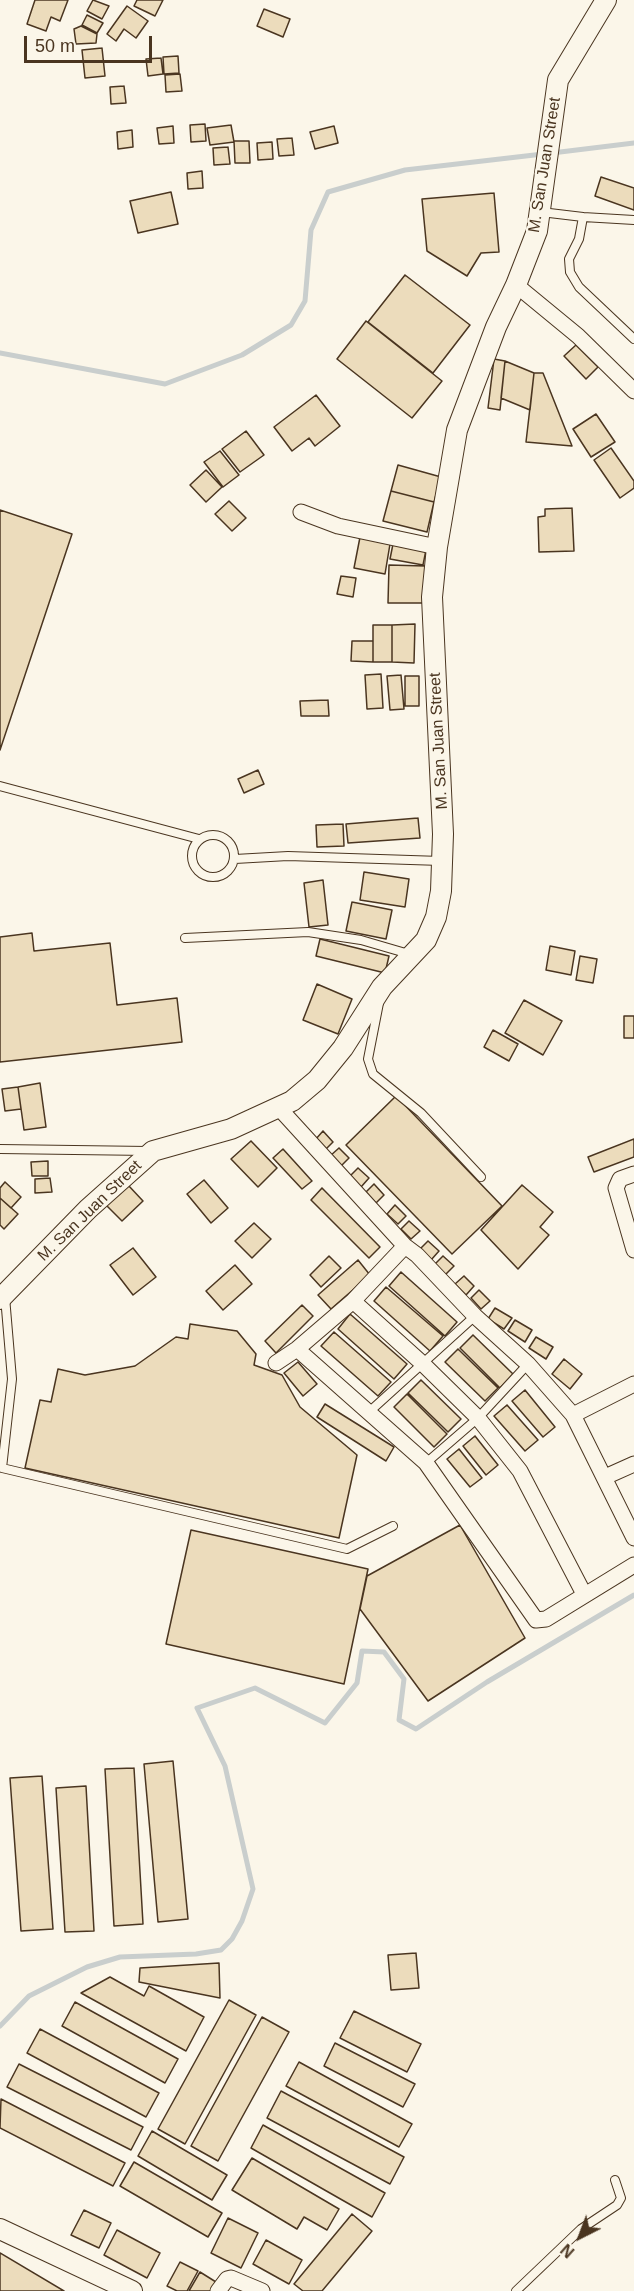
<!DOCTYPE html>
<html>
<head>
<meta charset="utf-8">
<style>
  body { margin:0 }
  #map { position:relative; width:634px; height:2291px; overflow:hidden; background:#fbf6e9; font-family:Helvetica,sans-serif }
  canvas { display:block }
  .north { position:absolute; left:550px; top:2207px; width:60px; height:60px; -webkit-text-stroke:4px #fbf6e9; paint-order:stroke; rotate:222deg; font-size:16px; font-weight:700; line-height:24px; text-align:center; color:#4a3520 }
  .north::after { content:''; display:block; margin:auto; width:21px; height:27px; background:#4a3520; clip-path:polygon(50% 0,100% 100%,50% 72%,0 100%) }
  .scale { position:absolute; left:24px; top:36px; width:128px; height:27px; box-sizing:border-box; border:3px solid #4a3520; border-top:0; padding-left:8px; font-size:18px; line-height:21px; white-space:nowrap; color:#4a3520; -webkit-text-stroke:4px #fbf6e9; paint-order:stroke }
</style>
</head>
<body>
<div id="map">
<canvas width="634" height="2291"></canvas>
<div class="north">N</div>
<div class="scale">50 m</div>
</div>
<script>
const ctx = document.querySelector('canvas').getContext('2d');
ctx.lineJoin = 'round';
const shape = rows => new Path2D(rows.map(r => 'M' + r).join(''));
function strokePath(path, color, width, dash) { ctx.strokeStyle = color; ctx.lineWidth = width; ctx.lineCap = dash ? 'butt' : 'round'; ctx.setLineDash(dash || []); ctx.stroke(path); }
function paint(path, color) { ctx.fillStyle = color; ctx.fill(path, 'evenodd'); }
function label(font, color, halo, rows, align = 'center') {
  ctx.font = font + ' Helvetica,sans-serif'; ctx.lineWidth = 4.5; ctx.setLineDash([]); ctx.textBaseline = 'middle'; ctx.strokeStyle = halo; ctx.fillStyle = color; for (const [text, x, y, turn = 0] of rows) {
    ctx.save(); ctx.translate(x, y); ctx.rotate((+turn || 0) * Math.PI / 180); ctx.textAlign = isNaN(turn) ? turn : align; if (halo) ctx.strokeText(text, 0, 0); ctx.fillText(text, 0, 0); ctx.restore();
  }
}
strokePath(shape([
  [552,153,634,143],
  [0,353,165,384,242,355,291,325,305,301,311,230,328,192,405,170,543,154],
  [0,2026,29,1996,87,1967,120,1957,196,1954,221,1950,232,1939,242,1921,253,1889,225,1766,197,1708,255,1688,325,1723,357,1683,362,1651,384,1652,404,1679,399,1720,416,1729,487,1682,634,1595]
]), '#c9cecd', 5);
const building = shape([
  [35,0,68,0,60,21,51,17,46,31,27,24,35,0],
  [93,0,109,6,102,19,87,11,93,0],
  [137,0,163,0,155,16,134,6,137,0],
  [127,6,148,21,136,38,124,29,116,41,107,34,127,6],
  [264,9,290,19,283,37,257,26,264,9],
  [87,15,103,23,97,33,82,25,87,15],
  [81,26,97,34,96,43,76,44,74,29,81,26],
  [102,48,105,76,85,78,82,50,102,48],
  [178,56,179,73,164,74,163,57,178,56],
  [161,58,163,74,148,76,146,59,161,58],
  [180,74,182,91,166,92,165,75,180,74],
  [124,86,126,103,111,104,110,87,124,86],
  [205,124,206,141,191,142,190,125,205,124],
  [231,125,234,142,210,145,207,128,231,125],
  [173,126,174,143,159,144,157,128,173,126],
  [334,126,338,143,315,149,310,132,334,126],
  [132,130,133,147,118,149,117,132,132,130],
  [292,138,294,155,279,156,277,139,292,138],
  [234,141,249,141,250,163,235,163,234,141],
  [272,142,273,159,258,160,257,143,272,142],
  [228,147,230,164,214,165,213,148,228,147],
  [202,171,203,188,188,189,187,173,202,171],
  [601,177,634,188,634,210,595,196,601,177],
  [171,192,178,224,138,233,130,201,171,192],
  [494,193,499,252,481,253,467,276,427,251,422,199,494,193],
  [405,275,470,325,433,373,368,322,405,275],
  [366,321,442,381,412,418,337,359,366,321],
  [576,345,598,367,586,379,564,356,576,345],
  [494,359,505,361,500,410,488,408,494,359],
  [505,361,534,373,530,410,501,398,505,361],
  [534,373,543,373,572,446,526,442,534,373],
  [316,395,340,426,315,446,309,438,292,451,274,427,316,395],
  [596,414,615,442,591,457,573,429,596,414],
  [246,431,264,455,240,472,222,449,246,431],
  [611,448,634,481,634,488,620,498,594,460,611,448],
  [220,451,239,475,223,487,204,462,220,451],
  [398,465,441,477,434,502,391,491,398,465],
  [206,470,222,487,206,502,190,485,206,470],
  [391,491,434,502,427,532,383,521,391,491],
  [229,501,246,518,232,531,215,514,229,501],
  [572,508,574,551,539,552,538,517,545,516,545,509,572,508],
  [0,510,72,534,0,750,0,510],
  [361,532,391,538,385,574,354,568,361,532],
  [394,539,427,545,423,565,390,559,394,539],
  [389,565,425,566,424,603,388,603,389,565],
  [341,576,356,578,353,597,337,594,341,576],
  [415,624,414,663,392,662,392,625,415,624],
  [373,625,392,625,392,662,373,662,373,625],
  [352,641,373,641,373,662,351,661,352,641],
  [381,674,383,708,367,709,365,675,381,674],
  [401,675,404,709,390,710,387,676,401,675],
  [405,676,419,676,419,706,405,706,405,676],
  [328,700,329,716,301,716,300,701,328,700],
  [258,770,264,784,244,793,238,779,258,770],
  [418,818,420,838,348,843,346,824,418,818],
  [343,824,344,846,317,847,316,825,343,824],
  [364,872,409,879,405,907,360,900,364,872],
  [323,880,328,925,309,927,304,883,323,880],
  [352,902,392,910,386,939,346,931,352,902],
  [32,933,34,951,110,943,117,1005,177,998,182,1042,0,1062,0,937,32,933],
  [320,939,389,956,385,973,316,956,320,939],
  [550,946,575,951,571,975,546,970,550,946],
  [580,956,597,959,593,983,576,980,580,956],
  [317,984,352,999,338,1034,303,1020,317,984],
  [524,1000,562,1021,543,1055,505,1033,524,1000],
  [624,1016,634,1016,634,1038,624,1038,624,1016],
  [493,1030,518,1044,509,1061,484,1047,493,1030],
  [40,1083,46,1127,24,1130,18,1087,40,1083],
  [18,1087,21,1109,5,1111,2,1089,18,1087],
  [396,1096,502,1206,452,1254,346,1145,396,1096],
  [323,1131,333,1142,325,1150,315,1140,323,1131],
  [634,1139,634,1157,594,1172,588,1157,634,1139],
  [251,1141,277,1168,258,1187,231,1159,251,1141],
  [339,1148,349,1158,341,1166,330,1156,339,1148],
  [283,1149,312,1181,302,1189,273,1158,283,1149],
  [48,1161,48,1176,32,1176,31,1162,48,1161],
  [358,1168,369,1178,361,1187,350,1176,358,1168],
  [50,1178,52,1192,35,1193,35,1179,50,1178],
  [204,1180,228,1208,211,1223,187,1194,204,1180],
  [5,1182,21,1197,11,1208,0,1198,0,1188,5,1182],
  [374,1184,384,1195,376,1203,366,1192,374,1184],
  [128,1185,143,1201,122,1221,106,1205,128,1185],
  [522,1185,553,1212,540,1227,549,1235,518,1269,481,1230,522,1185],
  [322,1188,380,1247,369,1258,311,1200,322,1188],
  [0,1198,18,1214,4,1229,0,1225,0,1198],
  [395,1205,406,1216,398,1224,387,1214,395,1205],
  [409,1221,420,1231,411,1239,401,1229,409,1221],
  [254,1223,271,1239,252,1258,235,1241,254,1223],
  [428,1241,439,1251,431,1260,420,1249,428,1241],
  [133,1248,156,1277,133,1295,110,1265,133,1248],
  [329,1256,341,1268,321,1287,310,1275,329,1256],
  [443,1256,454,1266,445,1275,435,1264,443,1256],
  [358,1260,370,1275,331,1309,318,1295,358,1260],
  [235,1265,252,1284,223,1310,206,1291,235,1265],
  [401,1272,457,1322,445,1336,389,1286,401,1272],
  [464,1276,474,1286,466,1295,455,1284,464,1276],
  [386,1287,443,1336,430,1351,374,1301,386,1287],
  [479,1290,490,1301,481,1309,471,1298,479,1290],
  [302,1305,313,1316,276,1353,265,1341,302,1305],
  [495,1308,512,1318,504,1329,488,1319,495,1308],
  [350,1314,407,1364,394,1379,338,1329,350,1314],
  [515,1320,532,1330,525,1342,508,1331,515,1320],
  [190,1324,237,1331,256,1354,254,1365,282,1375,300,1407,357,1455,339,1538,25,1468,40,1400,51,1402,58,1369,85,1375,135,1366,176,1337,188,1339,190,1324],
  [334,1332,391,1382,378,1396,321,1346,334,1332],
  [473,1335,513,1374,500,1388,460,1348,473,1335],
  [536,1337,553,1347,546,1359,529,1348,536,1337],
  [458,1349,498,1388,485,1401,445,1362,458,1349],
  [564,1359,582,1374,570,1389,552,1374,564,1359],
  [298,1362,317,1384,303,1396,284,1373,298,1362],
  [421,1380,461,1419,448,1432,408,1393,421,1380],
  [525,1390,555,1427,543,1437,512,1401,525,1390],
  [407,1394,447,1434,434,1447,394,1407,407,1394],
  [325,1404,394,1447,386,1461,317,1417,325,1404],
  [507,1405,538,1440,525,1451,494,1416,507,1405],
  [475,1436,498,1465,486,1475,463,1446,475,1436],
  [459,1449,482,1478,470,1487,447,1459,459,1449],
  [460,1525,525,1638,428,1701,360,1609,367,1576,460,1525],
  [191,1530,368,1569,344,1684,166,1644,191,1530],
  [173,1761,188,1919,158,1922,144,1764,173,1761],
  [134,1768,143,1924,114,1926,105,1769,134,1768],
  [42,1776,53,1929,21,1931,10,1778,42,1776],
  [86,1786,94,1931,65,1932,56,1788,86,1786],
  [416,1953,419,1988,391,1990,388,1955,416,1953],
  [219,1963,220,1998,139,1982,140,1968,219,1963],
  [110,1977,144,1996,149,1986,204,2017,186,2051,81,1993,110,1977],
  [229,2000,256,2015,185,2144,158,2129,229,2000],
  [75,2002,178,2059,165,2083,62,2026,75,2002],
  [354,2011,421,2044,407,2072,340,2038,354,2011],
  [262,2017,289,2032,218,2161,191,2146,262,2017],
  [40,2029,159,2093,146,2117,27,2053,40,2029],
  [335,2043,415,2084,403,2107,324,2066,335,2043],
  [299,2062,412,2124,399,2147,286,2086,299,2062],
  [19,2064,143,2127,131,2150,7,2087,19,2064],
  [281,2091,404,2157,390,2184,267,2118,281,2091],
  [1,2099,125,2163,113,2186,0,2128,1,2099],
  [263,2125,385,2193,372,2217,251,2148,263,2125],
  [152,2131,227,2175,212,2200,138,2156,152,2131],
  [252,2158,339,2209,327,2230,304,2217,297,2229,232,2190,252,2158],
  [134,2162,222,2213,208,2237,120,2186,134,2162],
  [84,2210,111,2223,99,2248,71,2235,84,2210],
  [352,2214,372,2231,322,2291,303,2291,294,2284,352,2214],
  [228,2218,258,2233,241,2268,211,2253,228,2218],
  [117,2230,160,2253,147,2278,104,2255,117,2230],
  [266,2240,302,2260,289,2284,253,2264,266,2240],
  [0,2253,64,2291,0,2291,0,2253],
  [180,2262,198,2271,187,2291,177,2291,167,2286,180,2262],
  [200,2272,216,2282,211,2291,189,2291,200,2272]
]);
paint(building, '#ecdcbc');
strokePath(building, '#4a3520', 1.5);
const service = shape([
  [541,212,583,217,579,239,569,259,570,272,579,287,634,339],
  [583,217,634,220],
  [0,786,199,839],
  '192 856a21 21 0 1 1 42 0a21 21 0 1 1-42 0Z',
  [235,859,288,856,441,861],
  [185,938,308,932,361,940,409,954],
  [379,1003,368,1059,373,1074,421,1113,481,1177],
  [0,1149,148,1151],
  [5,1297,12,1379,2,1468,347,1549,393,1526],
  [369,1412,475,1316],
  [426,1463,478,1418,528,1364],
  [516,2291,581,2229,617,2205,621,2198,615,2180]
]);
const minor = shape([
  [516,285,578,336,634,391],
  [301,512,338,526,437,547],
  [279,1108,405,1246,417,1255,475,1316,528,1364,573,1415,634,1538],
  [634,1174,620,1179,616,1188,634,1250],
  [353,1301,423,1364,478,1418,520,1471,584,1594],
  [297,1349,426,1463,536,1620,546,1619,634,1565],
  [276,1363,297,1349,353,1301,405,1246],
  [573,1415,634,1384],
  [605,1477,634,1464],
  [218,2291,227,2279,231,2278,262,2291]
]);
const tertiary = shape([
  [0,1299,88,1209,153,1151,231,1129,292,1101,317,1080,343,1048,382,987,426,940,436,917,441,891,443,834,432,597,437,547,457,430,496,327,516,285,537,231,558,80,606,0],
  [0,2229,132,2291]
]);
strokePath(service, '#4a3520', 10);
strokePath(minor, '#4a3520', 17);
strokePath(tertiary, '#4a3520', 22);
strokePath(service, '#fbf6e9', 8);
strokePath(minor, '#fbf6e9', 15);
strokePath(tertiary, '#fbf6e9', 20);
label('16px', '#4a3520', '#fbf6e9', [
  ["M. San Juan Street",545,165,-81],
  ["M. San Juan Street",439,741,-93],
  ["M. San Juan Street",90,1211,-44]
]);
</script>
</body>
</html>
